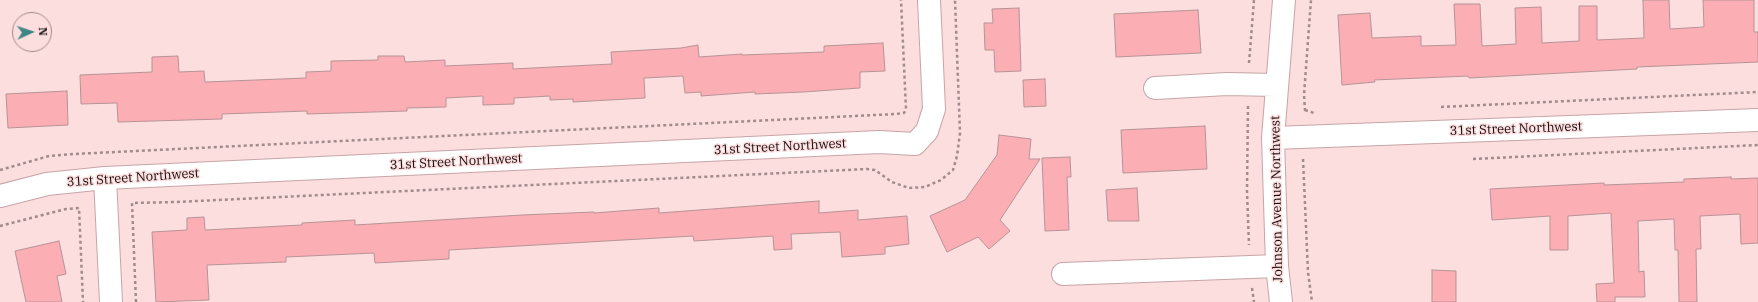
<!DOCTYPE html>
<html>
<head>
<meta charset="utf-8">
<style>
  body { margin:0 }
  #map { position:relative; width:1758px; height:302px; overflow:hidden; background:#fcdedf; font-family:"IBM Plex Serif",serif }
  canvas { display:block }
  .north { position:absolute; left:12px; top:12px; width:40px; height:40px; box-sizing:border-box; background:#fcdedf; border:1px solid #a18a8b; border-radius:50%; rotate:87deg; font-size:11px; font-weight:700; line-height:16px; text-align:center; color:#180c0d }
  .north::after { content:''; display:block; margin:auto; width:14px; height:18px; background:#3e8685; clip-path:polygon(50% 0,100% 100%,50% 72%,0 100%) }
</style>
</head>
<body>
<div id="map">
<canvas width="1758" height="302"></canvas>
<div class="north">N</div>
</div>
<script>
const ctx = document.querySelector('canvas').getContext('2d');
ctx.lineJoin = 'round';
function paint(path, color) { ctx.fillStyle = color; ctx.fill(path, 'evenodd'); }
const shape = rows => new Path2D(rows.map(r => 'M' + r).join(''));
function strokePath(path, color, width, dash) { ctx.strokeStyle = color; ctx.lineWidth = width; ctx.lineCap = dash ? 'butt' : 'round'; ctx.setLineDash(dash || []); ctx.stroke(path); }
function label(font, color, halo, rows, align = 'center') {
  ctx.font = font + ' "IBM Plex Serif",serif'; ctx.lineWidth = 3; ctx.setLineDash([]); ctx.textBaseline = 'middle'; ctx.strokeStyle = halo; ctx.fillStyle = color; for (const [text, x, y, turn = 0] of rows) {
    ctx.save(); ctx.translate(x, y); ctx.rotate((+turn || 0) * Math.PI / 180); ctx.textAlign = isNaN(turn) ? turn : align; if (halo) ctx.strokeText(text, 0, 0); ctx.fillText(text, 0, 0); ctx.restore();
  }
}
const building = shape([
  [1643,0,1669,0,1670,29,1704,27,1703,0,1754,0,1754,32,1758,32,1758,62,1637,67,1637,69,1469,78,1468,76,1374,80,1375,82,1342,85,1338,15,1370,13,1372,38,1421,36,1421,46,1456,45,1454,4,1480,4,1482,46,1516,44,1515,8,1541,7,1542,43,1579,41,1579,6,1597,6,1597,40,1644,38,1643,0],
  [1019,8,1021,71,995,72,994,50,985,50,984,23,993,23,992,9,1019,8],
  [1198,10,1201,53,1116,57,1114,14,1198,10],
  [883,43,885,71,860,72,860,88,803,92,755,94,755,92,701,96,701,92,685,93,683,76,644,78,645,98,573,102,573,99,550,100,550,96,514,98,514,104,483,105,483,96,446,98,446,107,407,108,407,111,307,114,307,111,222,114,222,119,118,122,117,103,81,104,80,75,152,72,152,57,178,56,179,72,204,71,205,82,306,78,306,72,331,71,331,61,378,60,378,56,404,56,405,62,445,60,445,66,513,63,513,69,612,64,611,52,681,48,698,45,699,57,742,54,742,55,824,52,824,46,883,43],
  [1045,79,1046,106,1024,107,1023,80,1045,79],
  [67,91,68,125,8,128,6,94,67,91],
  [1205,126,1207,169,1123,173,1121,130,1205,126],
  [999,135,1031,139,1029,159,1040,159,1000,220,1010,231,989,249,978,237,947,252,930,216,965,200,997,155,999,135],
  [1070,157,1071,177,1067,177,1069,230,1045,231,1042,158,1070,157],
  [1731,177,1731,179,1758,178,1758,243,1741,244,1740,214,1700,216,1701,249,1696,249,1697,302,1679,302,1678,250,1675,250,1674,219,1638,221,1639,272,1644,271,1645,297,1615,297,1615,302,1597,302,1596,284,1614,283,1611,213,1568,216,1568,250,1550,250,1550,216,1492,220,1490,189,1604,183,1604,185,1684,182,1684,179,1731,177],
  [1137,188,1139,221,1108,221,1106,190,1137,188],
  [819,201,819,213,858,210,858,220,907,216,909,244,885,247,885,254,842,257,840,232,791,234,792,249,774,250,773,236,694,241,693,236,449,250,449,259,375,263,374,253,286,257,286,262,207,265,209,300,156,302,152,232,187,230,187,218,204,217,205,230,302,225,302,223,355,220,355,225,522,215,594,212,594,213,659,208,659,213,819,201],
  [59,241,66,274,57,276,62,302,26,302,15,251,59,241],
  [1432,270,1456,271,1456,302,1432,302,1432,270]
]);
paint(building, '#fbafb5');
strokePath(building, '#b69396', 1);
const minor = shape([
  [1155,88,1227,84,1277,85],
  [1273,138,1758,120],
  [105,178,111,302],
  [0,196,47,184,105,178,879,142,915,144,927,131,934,109,929,0],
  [1063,274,1277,266],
  [1281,302,1277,266,1273,138,1284,0]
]);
strokePath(minor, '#c8a4a7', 24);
strokePath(shape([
  [1249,63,1254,0],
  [1248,106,1247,191,1249,245],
  [1441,107,1758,92],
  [1305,110,1314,113],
  [1305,111,1304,95,1311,0],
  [1303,159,1308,272,1312,302],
  [1473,159,1758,145],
  [0,170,49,156,74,154,896,114,904,113,906,109,901,0],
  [0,226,66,209,79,208,83,302],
  [1252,288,1254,302],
  [136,302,132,203,176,202,867,169,875,170,892,182,909,188,925,187,941,180,953,170,957,156,960,133,955,0]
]), '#a28b8c', 2.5, [3, 3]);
strokePath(minor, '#fff', 22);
label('13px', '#180c0d', '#fcdedf', [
  ["31st Street Northwest",1516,129,-2],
  ["31st Street Northwest",780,147,-3],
  ["31st Street Northwest",456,162,-3],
  ["31st Street Northwest",133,178,-4],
  ["Johnson Avenue Northwest",1277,199,-91]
]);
</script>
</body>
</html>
